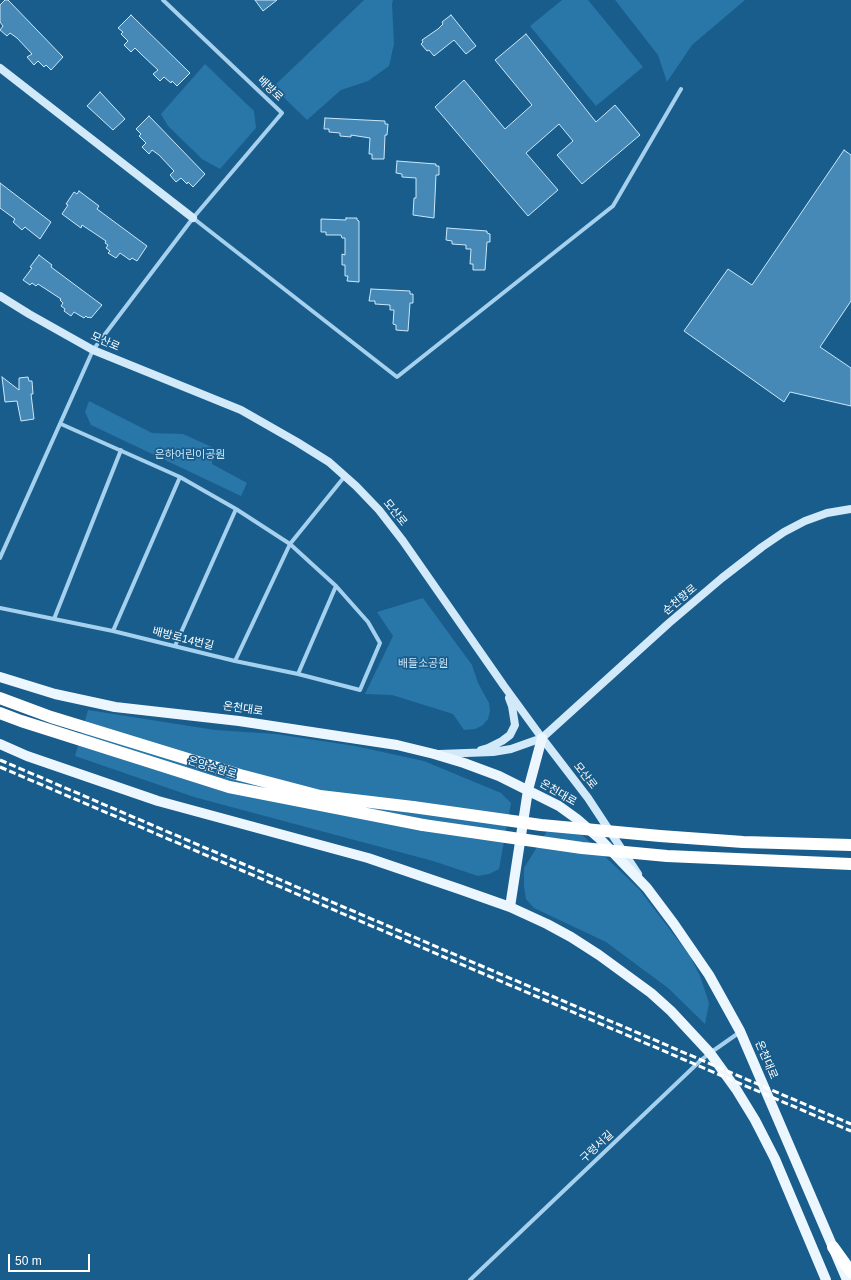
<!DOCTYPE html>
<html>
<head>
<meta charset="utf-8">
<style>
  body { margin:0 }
  #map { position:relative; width:851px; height:1280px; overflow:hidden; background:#195d8c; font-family:Helvetica,sans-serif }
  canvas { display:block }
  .scale { position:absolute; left:8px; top:1254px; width:82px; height:18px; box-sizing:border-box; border:2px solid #fff; border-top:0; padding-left:5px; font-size:12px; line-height:14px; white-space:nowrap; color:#fff; -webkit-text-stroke:3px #195d8c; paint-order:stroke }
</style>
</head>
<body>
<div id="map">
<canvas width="851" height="1280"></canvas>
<div class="scale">50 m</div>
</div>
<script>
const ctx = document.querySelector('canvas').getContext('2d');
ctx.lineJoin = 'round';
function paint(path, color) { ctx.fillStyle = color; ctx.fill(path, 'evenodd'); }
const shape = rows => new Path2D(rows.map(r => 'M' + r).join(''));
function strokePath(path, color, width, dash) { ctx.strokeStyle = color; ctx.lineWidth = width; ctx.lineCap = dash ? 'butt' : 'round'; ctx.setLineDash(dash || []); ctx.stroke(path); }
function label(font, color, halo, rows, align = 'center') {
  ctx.font = font + ' Helvetica,"Noto Sans KR",sans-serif'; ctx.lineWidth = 3.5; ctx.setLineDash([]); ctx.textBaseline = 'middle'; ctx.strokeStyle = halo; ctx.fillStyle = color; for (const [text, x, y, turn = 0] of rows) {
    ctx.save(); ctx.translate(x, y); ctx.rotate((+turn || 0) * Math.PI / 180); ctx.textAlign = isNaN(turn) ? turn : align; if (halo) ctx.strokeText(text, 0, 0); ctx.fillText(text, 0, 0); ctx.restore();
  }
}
paint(shape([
  [364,0,393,0,392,4,394,44,389,66,368,81,341,90,307,120,273,87],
  [562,0,588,0,643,67,596,106,530,26],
  [615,0,745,0,692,45,667,82,658,55],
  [205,64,254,111,256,128,220,169,202,159,168,126,161,114],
  [89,401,152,433,183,434,214,448,212,464,247,483,241,496,91,425,85,412],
  [423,598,472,665,478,683,489,703,490,711,488,719,483,725,475,729,464,730,453,714,392,695,365,694,393,636,377,612],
  [88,710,215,730,276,734,355,746,424,761,501,793,511,803,499,869,489,874,478,876,433,861,194,797,75,756],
  [573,826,639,889,690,956,700,976,709,1003,705,1024,668,988,606,942,534,908,526,899,524,887,524,868,549,828]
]), '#2976a8');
const building = shape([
  [5,0,8,0,63,57,51,70,46,65,44,67,38,61,34,65,27,57,32,54,17,38,10,33,7,36,0,30,3,26,0,22,0,5,5,0],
  [255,0,277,0,263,11,255,0],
  [131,15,190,73,177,86,172,81,171,83,164,77,160,81,153,74,158,70,142,55,135,48,131,52,124,45,128,41,121,34,123,32,118,28,131,15],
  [451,15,476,46,466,54,454,40,434,56,429,50,427,51,421,44,423,42,422,40,438,29,443,24,442,22,451,15],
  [526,34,596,122,615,105,640,135,582,184,557,155,573,141,559,124,526,153,558,190,528,216,435,107,464,80,505,129,532,105,495,60,526,34],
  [100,92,125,119,113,130,87,106,100,92],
  [149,116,205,174,193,187,188,182,187,184,181,178,176,182,170,175,174,171,159,155,152,150,149,154,142,147,146,143,139,136,141,134,136,129,149,116],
  [325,118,385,121,385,124,388,124,387,135,385,135,384,159,372,159,372,154,369,154,370,138,351,135,351,137,340,136,340,133,329,132,329,129,324,129,325,118],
  [844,150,851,155,851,301,820,347,851,368,851,406,790,392,784,402,684,331,728,269,752,285,844,150],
  [397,161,436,164,436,166,439,166,439,175,436,175,434,218,413,215,414,198,416,198,416,178,402,177,402,174,396,173,397,161],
  [0,183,51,222,40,239,25,227,22,230,13,222,15,219,0,208,0,183],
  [79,191,99,206,97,209,147,246,137,261,132,258,130,260,120,253,116,258,108,253,110,251,106,248,108,245,105,243,106,241,82,225,81,228,62,214,68,205,66,204,74,192,77,194,79,191],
  [346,218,357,218,357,220,359,221,359,282,347,281,348,276,345,276,345,265,342,265,342,254,345,255,345,238,342,238,341,235,326,235,326,232,321,232,321,219,346,220,346,218],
  [447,228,487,231,487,233,490,234,490,242,487,242,485,270,473,270,473,264,470,264,471,249,466,249,466,245,452,244,452,241,446,240,447,228],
  [39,255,52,265,51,267,102,305,91,318,89,317,88,318,86,316,84,318,74,312,71,316,64,311,65,309,61,306,63,303,60,300,61,299,38,284,36,286,32,283,30,285,23,280,32,268,30,267,39,255],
  [371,289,410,291,410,294,413,294,413,303,410,303,408,331,396,330,396,325,393,324,394,310,390,310,390,305,375,304,375,301,369,301,371,289],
  [2,377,19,390,19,378,28,377,29,381,32,381,33,394,31,394,34,419,21,421,17,401,5,402,2,377]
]);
paint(building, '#4689b6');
strokePath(building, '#cbe7fa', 1);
strokePath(shape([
  [193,218,397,377,613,206,681,89],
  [0,558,93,350,193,218,282,113,163,0],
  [0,608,113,631,235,661,298,674,360,690,380,643,368,622,336,586,290,544,236,509,180,477,61,424],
  [54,619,121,450],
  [113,631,180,477],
  [175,646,236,509],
  [235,661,290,544,345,476],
  [298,674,336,586],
  [470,1280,700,1061,710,1053,740,1032]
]), '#a5d1ee', 4);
strokePath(shape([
  [0,68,193,218],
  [0,296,29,314,93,350,241,410,297,442,329,462,356,486,379,510,403,541,504,686,542,738,588,798,638,874],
  [481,750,488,748,502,741,510,735,515,725,512,706,509,698],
  [439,754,493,752,511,749,542,738,669,623,722,578,762,547,784,532,805,521,827,513,851,509]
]), '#d2e9fa', 8);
strokePath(shape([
  [0,677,55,694,115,707,239,721,397,745,434,754,464,763,499,776,559,806,577,819,600,839,647,888,674,924,709,975,740,1031,847,1280],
  [0,744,27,756,158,801,368,858,459,889,510,907,547,924,571,937,599,955,651,993,671,1011,710,1053,736,1089,755,1120,775,1159,826,1280],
  [510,907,528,790,542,738]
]), '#ecf6ff', 10);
strokePath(shape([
  [0,698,51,717,240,775,320,796,413,807],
  [0,713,21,721,229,787,423,825],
  [833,1247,851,1272]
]), '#fff', 12);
strokePath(shape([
  [0,760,851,1124],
  [0,767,851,1131]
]), '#fff', 3, [7, 3]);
strokePath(shape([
  [413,807,541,825,660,836,743,842,851,845],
  [423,825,582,848,667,856,851,864]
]), '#fff', 12);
label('11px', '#fff', '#195d8c', [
  ["배방로",270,89,44],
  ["모산로",105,342,24],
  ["모산로",395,513,51],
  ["순천향로",680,600,-40],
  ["배방로14번길",183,639,14],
  ["온천대로",243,709,8],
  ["온양순환로",212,768,17],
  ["모산로",585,776,52],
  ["온천대로",558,793,30],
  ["온천대로",766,1060,67],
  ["구령서길",597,1147,-43]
]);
label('11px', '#cbe7fa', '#195d8c', [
  ["은하어린이공원",190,455],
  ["배들소공원",423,664]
]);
</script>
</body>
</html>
